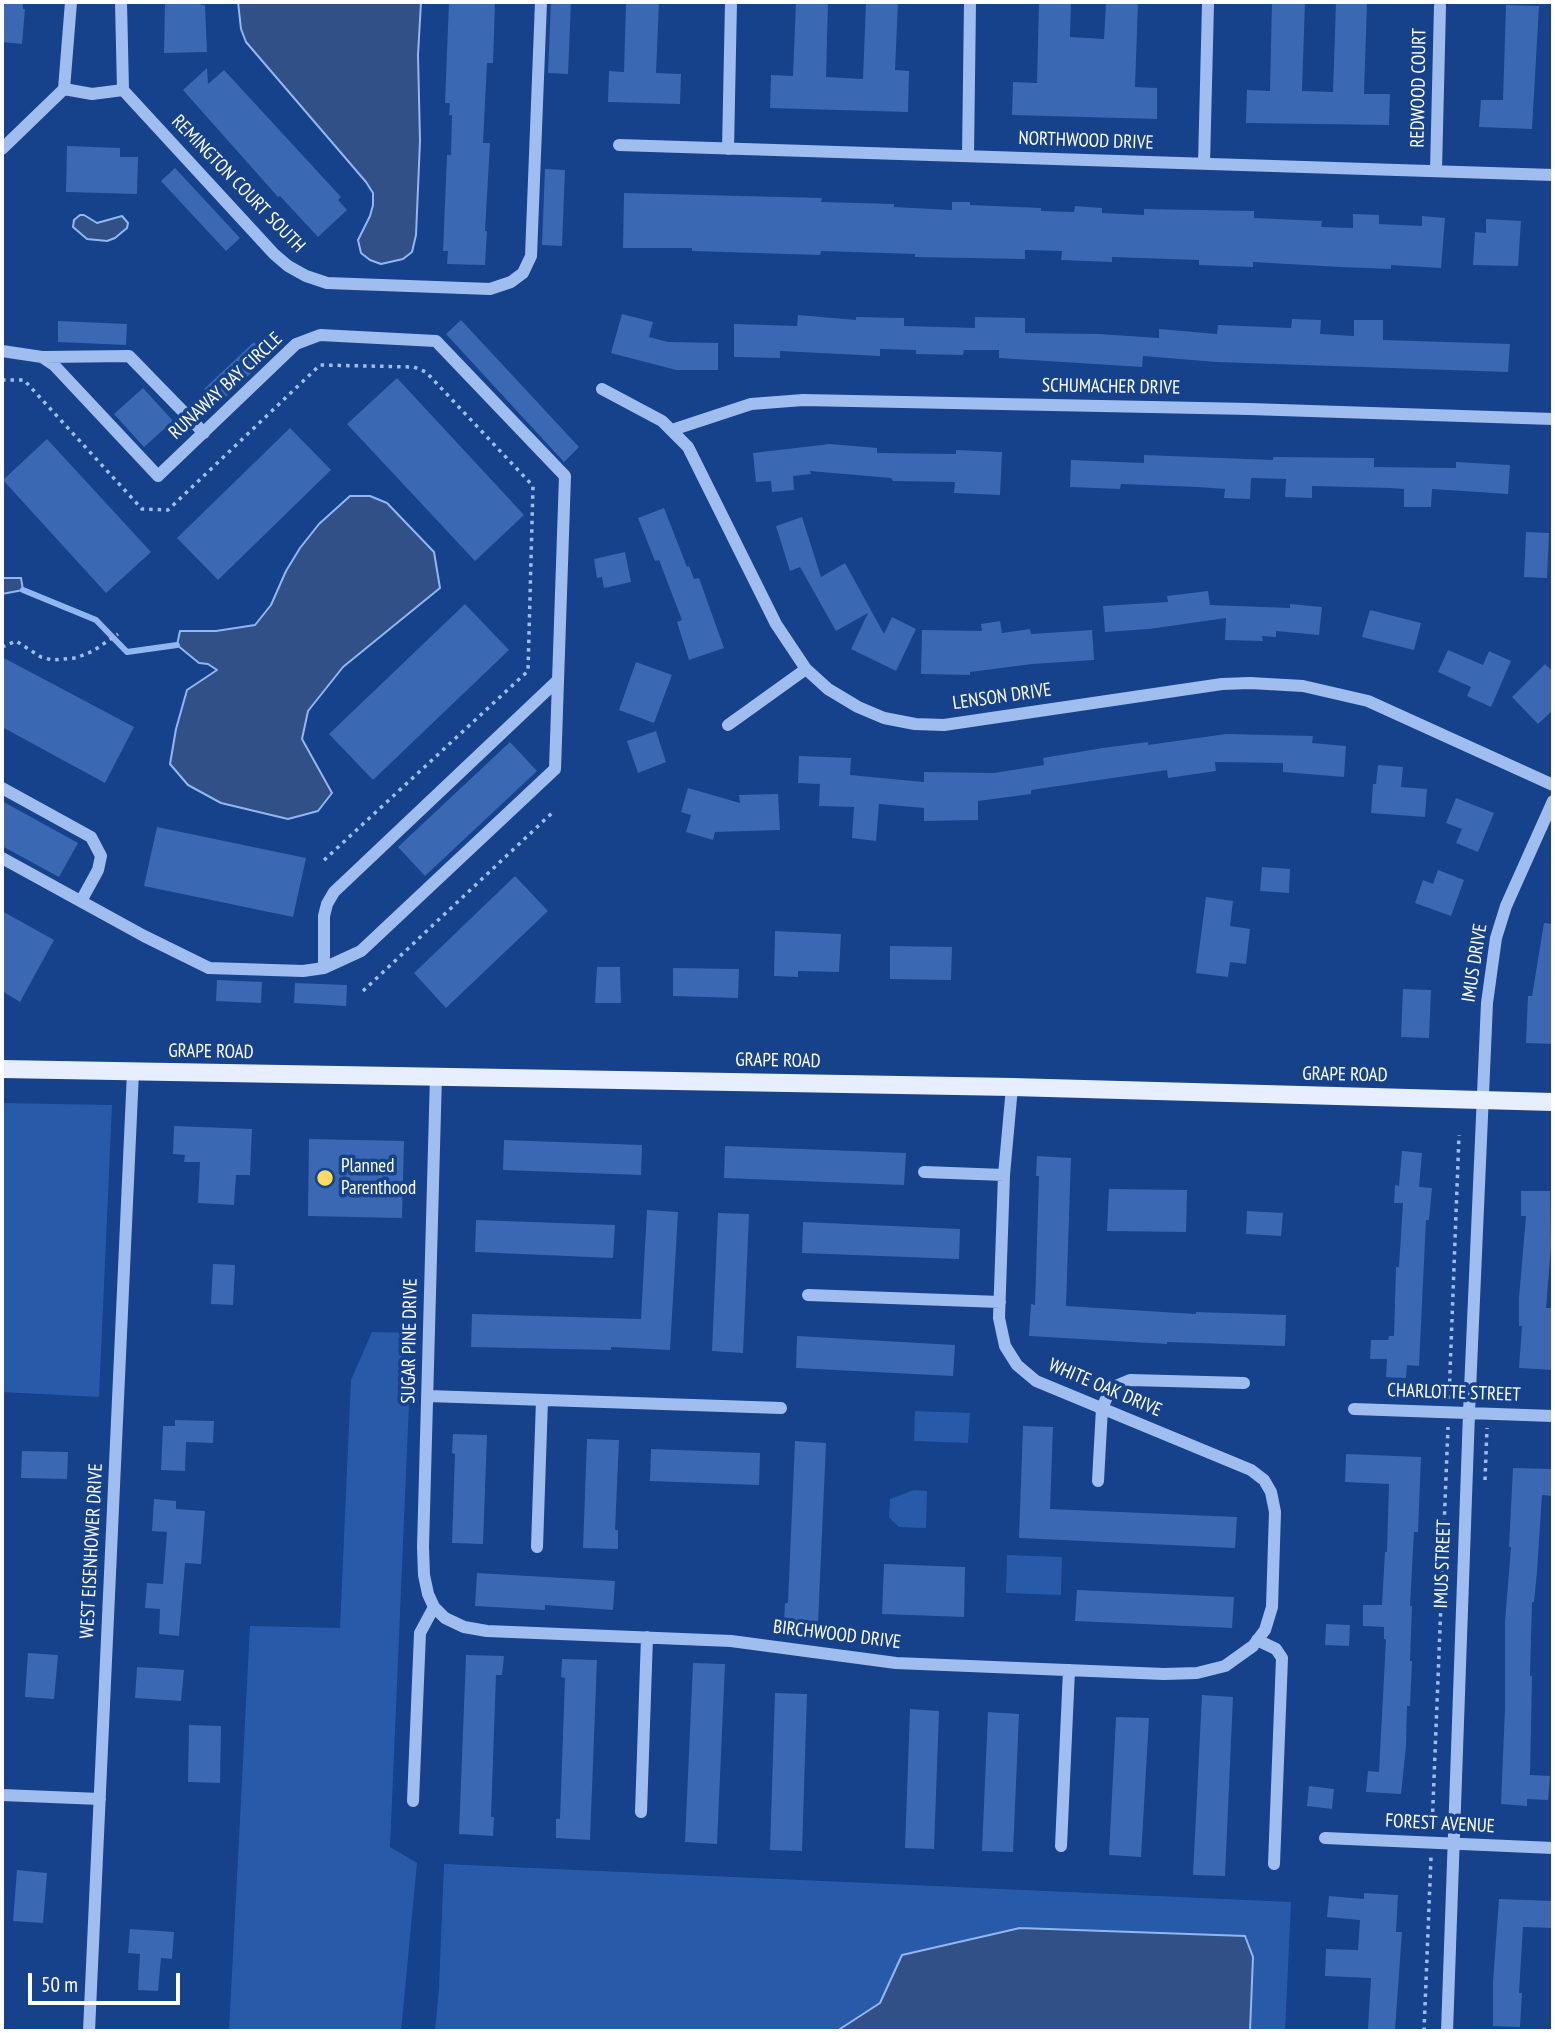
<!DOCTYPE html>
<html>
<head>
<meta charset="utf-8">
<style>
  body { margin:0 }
  #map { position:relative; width:1555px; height:2033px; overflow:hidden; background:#16418b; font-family:"PT Sans Narrow",sans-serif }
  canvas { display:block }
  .frame { position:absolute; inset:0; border:4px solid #fff; pointer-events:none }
  .scale { position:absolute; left:28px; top:1973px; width:152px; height:32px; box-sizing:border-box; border:4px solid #fff; border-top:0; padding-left:9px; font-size:21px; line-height:24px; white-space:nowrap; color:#fff; -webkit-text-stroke:5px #16418b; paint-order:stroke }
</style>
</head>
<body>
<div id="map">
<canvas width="1555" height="2033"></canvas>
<div class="frame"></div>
<div class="scale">50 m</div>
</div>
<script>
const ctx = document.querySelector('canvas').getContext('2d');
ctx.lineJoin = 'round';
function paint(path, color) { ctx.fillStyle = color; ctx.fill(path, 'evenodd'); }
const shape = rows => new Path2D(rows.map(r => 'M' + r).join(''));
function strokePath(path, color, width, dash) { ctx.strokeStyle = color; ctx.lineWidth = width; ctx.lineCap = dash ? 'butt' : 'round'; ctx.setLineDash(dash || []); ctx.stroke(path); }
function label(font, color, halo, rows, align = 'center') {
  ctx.font = font + ' "PT Sans Narrow",sans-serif'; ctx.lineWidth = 7; ctx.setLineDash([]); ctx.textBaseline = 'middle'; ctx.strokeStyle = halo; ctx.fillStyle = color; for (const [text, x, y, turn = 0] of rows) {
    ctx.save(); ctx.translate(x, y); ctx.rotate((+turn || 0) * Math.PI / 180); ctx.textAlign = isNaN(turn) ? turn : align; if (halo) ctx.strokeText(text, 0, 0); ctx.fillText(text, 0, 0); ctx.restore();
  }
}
paint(shape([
  [2,1103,112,1105,99,1397,2,1392],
  [372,1332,412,1333,390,1847,417,1863,401,2031,229,2031,250,1626,340,1628,351,1380],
  [915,1411,970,1413,968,1443,914,1441],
  [914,1490,927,1491,926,1528,899,1527,889,1517,890,1499],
  [1007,1555,1062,1557,1061,1595,1006,1593],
  [444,1864,1291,1902,1285,2031,1250,2031,1253,1957,902,1955,880,2003,840,2029,840,2031,435,2031,439,1988]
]), '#285aaa');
const water = shape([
  [238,2,421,2,418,55,420,141,416,235,412,252,403,259,381,264,370,260,361,253,358,240,370,216,373,205,373,193,366,182,246,42,241,29,238,2],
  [80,215,84,215,97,223,122,216,128,223,127,228,115,238,107,241,87,239,73,227,74,220,80,215],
  [350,496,370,496,387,503,434,552,440,588,343,667,308,711,302,739,332,793,318,811,288,819,221,803,188,785,170,764,176,729,187,690,217,670,208,664,199,663,177,645,180,631,216,631,255,625,271,605,286,571,300,548,319,524,350,496],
  [2,578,21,578,23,590,2,594,2,578],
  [1020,1928,1245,1936,1253,1957,1250,2031,840,2031,840,2029,880,2003,902,1955,1020,1928]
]);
paint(water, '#305087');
strokePath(water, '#91b7f2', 2);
strokePath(shape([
  [23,590,96,620,127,652,177,645]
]), '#91b7f2', 6);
paint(shape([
  [2,2,23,2,23,9,25,9,22,44,2,42],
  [165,2,201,2,201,5,205,5,207,52,164,53],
  [449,2,495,2,493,63,487,63,483,143,490,143,485,231,487,231,485,265,447,264,448,251,443,251,447,155,451,155,452,115,449,115,450,103,445,103],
  [551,2,571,2,568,74,548,73],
  [626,2,659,2,656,73,681,74,680,104,608,102,609,71,624,72],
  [796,2,828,2,826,77,863,79,866,2,898,2,895,70,909,71,908,112,770,108,771,75,793,76],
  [1039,2,1071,2,1070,37,1104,39,1106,2,1138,2,1135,87,1157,88,1157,119,1012,115,1013,82,1037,83],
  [1272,2,1305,2,1302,91,1333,92,1336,2,1367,2,1364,94,1390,94,1389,125,1246,123,1247,90,1270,91],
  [1506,5,1539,6,1532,129,1479,127,1481,100,1503,100],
  [207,68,208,84,224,70,341,197,338,200,347,210,318,237,280,196,278,197,183,90],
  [67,146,120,148,120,157,138,157,137,194,66,192],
  [175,168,240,238,226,251,161,181],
  [545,169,565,170,562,246,542,245],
  [624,193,822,198,821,202,894,204,894,207,952,210,952,202,970,202,970,205,1041,208,1041,211,1074,212,1075,206,1102,208,1102,213,1144,215,1144,209,1254,211,1254,218,1322,221,1321,227,1353,228,1353,214,1379,215,1379,224,1422,226,1422,216,1445,218,1441,268,1391,265,1391,269,1340,267,1253,262,1253,267,1199,265,1199,260,1112,257,1112,262,1061,260,1062,251,1025,250,1025,259,915,257,915,254,821,251,820,255,692,251,692,248,623,248],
  [1486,219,1521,221,1518,266,1473,265,1475,232,1486,233],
  [622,314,653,322,649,337,668,342,718,343,718,370,676,370,611,353],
  [798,315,856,320,856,317,904,318,904,326,975,328,975,317,1025,318,1025,333,1099,334,1159,338,1159,329,1217,334,1218,325,1291,328,1292,319,1321,320,1320,334,1354,336,1354,320,1383,320,1383,340,1510,344,1508,372,1216,362,1143,356,1142,367,999,358,999,350,964,350,963,355,916,354,916,350,880,349,880,356,780,351,780,358,734,357,734,324,797,326],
  [461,320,579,447,564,462,446,334],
  [58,321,127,324,126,345,58,342],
  [254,342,268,357,218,404,204,389],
  [397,378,524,515,475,561,347,424],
  [143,388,173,421,144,447,114,414],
  [290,428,331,470,218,580,177,538],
  [47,439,151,552,106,593,3,480],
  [830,444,877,448,877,453,956,454,956,450,1002,452,1000,495,954,493,955,482,893,481,891,478,810,471,811,474,793,476,794,490,772,492,771,481,756,482,753,453],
  [1144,455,1273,460,1273,457,1374,458,1374,467,1456,468,1456,462,1510,465,1508,494,1432,489,1431,507,1404,507,1404,489,1390,488,1312,486,1312,498,1285,497,1286,479,1251,478,1250,499,1224,498,1225,489,1198,487,1121,484,1120,489,1070,487,1071,460,1144,463],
  [664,508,687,567,689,566,694,579,699,578,724,648,689,660,677,622,682,620,659,560,655,561,638,518],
  [802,517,821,577,845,563,884,634,892,617,916,629,896,671,851,649,868,613,836,631,800,567,790,571,776,526],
  [1526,532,1549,533,1547,578,1524,577],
  [625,552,631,582,604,588,602,577,597,578,594,559],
  [1208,591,1210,605,1290,608,1290,604,1322,607,1319,635,1276,631,1276,637,1262,636,1263,641,1225,640,1226,618,1149,629,1105,632,1103,606,1168,602,1167,596],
  [465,604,509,650,373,780,329,734],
  [1370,610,1421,623,1414,650,1362,637],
  [1000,621,1002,633,1030,629,1031,634,1092,630,1094,660,1032,664,970,672,970,675,921,674,922,630,982,631,981,624],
  [1448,650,1483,665,1489,651,1511,661,1491,707,1467,696,1471,687,1438,672],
  [2,657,134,727,105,783,2,727],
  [636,662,672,675,654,723,619,710],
  [1545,664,1553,672,1553,710,1538,724,1512,697],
  [656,731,666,762,638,773,627,741],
  [1226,734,1313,736,1312,743,1346,746,1344,777,1283,772,1283,763,1215,762,1216,771,1168,778,1167,770,1031,790,1031,794,978,801,978,820,924,821,924,808,879,804,876,841,852,838,854,807,819,806,820,784,798,783,799,756,851,758,850,775,924,782,924,772,994,773,1044,765,1043,758,1103,748,1148,742,1148,745],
  [510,742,537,771,425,876,398,847],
  [1378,765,1403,767,1401,787,1427,789,1425,817,1371,813,1373,784,1376,784],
  [688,788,740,803,739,795,778,794,780,830,715,832,713,840,686,832,691,815,681,812],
  [1456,798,1494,813,1478,852,1456,843,1462,829,1446,823],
  [2,801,78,843,59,877,2,846],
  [157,827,306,858,293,917,144,886],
  [1262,867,1290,869,1289,893,1260,891],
  [1438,870,1464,880,1451,916,1415,903,1423,880,1433,884],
  [515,876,548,911,446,1008,414,973],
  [1206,897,1233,901,1230,926,1250,929,1246,964,1230,962,1228,977,1196,973],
  [2,911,54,940,20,1002,2,991],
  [1544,923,1553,924,1553,1044,1526,1043,1528,996,1532,996],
  [775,931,841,934,839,972,798,971,798,977,774,976],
  [890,946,952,947,951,980,890,979],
  [597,967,620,967,621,1003,595,1003],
  [673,968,739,969,738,998,673,996],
  [217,980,262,982,261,1003,216,1001],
  [295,983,347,985,346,1006,294,1003],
  [1403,989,1431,990,1429,1038,1401,1037],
  [174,1126,252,1129,250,1175,236,1175,234,1205,198,1203,200,1162,184,1162,185,1155,173,1154],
  [309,1139,404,1141,402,1218,308,1216],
  [504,1140,642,1145,641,1175,503,1170],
  [725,1146,906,1153,904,1185,724,1178],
  [1402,1151,1422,1153,1419,1187,1432,1188,1429,1220,1426,1220,1419,1366,1407,1365,1406,1378,1386,1377,1387,1359,1370,1359,1371,1340,1388,1340,1389,1336,1394,1336,1396,1267,1399,1267,1403,1203,1394,1203,1395,1185,1399,1186],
  [1037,1156,1071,1158,1066,1306,1196,1314,1196,1312,1286,1315,1285,1346,1167,1342,1167,1344,1029,1336,1031,1304,1035,1305,1039,1176,1036,1176],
  [1109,1189,1187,1190,1186,1232,1107,1231],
  [1521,1191,1550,1191,1551,1246,1546,1308,1553,1308,1553,1370,1519,1368,1522,1326,1519,1326,1519,1298,1526,1216,1521,1216],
  [647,1210,678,1212,670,1350,611,1347,611,1350,471,1347,472,1314,641,1319],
  [1247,1211,1283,1213,1281,1236,1246,1234],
  [718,1213,749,1214,743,1353,712,1351],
  [476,1220,615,1225,613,1258,475,1252],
  [803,1222,960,1229,959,1259,802,1253],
  [213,1264,235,1265,233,1305,211,1304],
  [797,1336,955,1345,953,1376,796,1368],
  [175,1420,214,1421,213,1443,186,1442,185,1471,161,1470,163,1426,175,1426],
  [1023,1426,1053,1427,1050,1509,1237,1517,1235,1548,1019,1538],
  [453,1434,487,1435,483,1544,452,1543,455,1454,452,1453],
  [587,1439,619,1440,615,1530,618,1530,618,1549,583,1548],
  [795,1441,826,1443,818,1623,784,1621,785,1603,788,1603],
  [651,1449,760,1453,759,1485,650,1481],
  [22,1451,68,1452,67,1479,21,1478],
  [1346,1454,1421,1457,1418,1532,1414,1532,1410,1606,1412,1606,1410,1661,1412,1661,1410,1706,1407,1706,1406,1746,1401,1794,1366,1792,1368,1771,1379,1772,1386,1639,1384,1639,1384,1627,1363,1626,1363,1605,1382,1605,1385,1552,1387,1552,1389,1484,1345,1482],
  [1513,1468,1553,1469,1553,1496,1542,1495,1537,1572,1534,1602,1532,1602,1530,1676,1532,1676,1530,1775,1550,1776,1548,1800,1527,1799,1527,1806,1501,1804,1505,1708,1505,1622,1511,1547,1509,1547],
  [154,1499,176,1501,176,1509,205,1511,201,1564,185,1563,179,1636,159,1634,160,1609,145,1608,147,1583,163,1584,167,1532,152,1531],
  [884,1564,965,1567,964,1617,882,1614],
  [477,1573,615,1581,613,1610,545,1605,545,1610,475,1606],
  [1077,1590,1234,1597,1232,1628,1075,1621],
  [1326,1624,1350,1625,1349,1646,1325,1645],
  [28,1653,58,1655,54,1699,25,1697],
  [466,1655,504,1656,502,1675,496,1675,491,1817,494,1817,493,1836,459,1834],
  [562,1659,597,1660,590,1840,556,1838,556,1819,560,1819,565,1678,561,1677],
  [693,1663,725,1664,717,1844,685,1842],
  [137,1667,184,1670,181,1701,135,1698],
  [775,1693,807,1694,802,1851,770,1850],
  [1202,1695,1233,1697,1225,1876,1193,1875],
  [910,1709,939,1711,934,1849,905,1848],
  [988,1712,1019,1714,1013,1852,982,1851],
  [1116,1717,1149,1718,1141,1857,1109,1855],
  [189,1725,221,1726,220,1783,188,1782],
  [1309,1786,1334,1789,1332,1809,1307,1806],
  [17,1870,47,1873,43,1923,13,1921],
  [1364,1893,1398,1895,1396,1932,1402,1932,1395,2030,1368,2029,1371,1978,1325,1976,1326,1949,1358,1950,1360,1920,1327,1917,1329,1896,1364,1899],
  [1499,1899,1553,1901,1553,1928,1523,1927,1519,1993,1522,1993,1520,2027,1493,2026,1493,1982],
  [130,1929,174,1932,172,1959,161,1958,158,1991,138,1990,140,1954,128,1953]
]), '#3a68b2');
strokePath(shape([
  [2,380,24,380,142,509,168,510,320,365,414,367,426,372,533,486,528,671,321,863],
  [2,647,16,641,41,657,52,660,76,658,93,651,118,634],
  [363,991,552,813],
  [1449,1399,1459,1135],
  [1485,1480,1487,1428],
  [1432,1829,1448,1427],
  [1424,2031,1431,1857]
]), '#9fbeef', 3.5, [3.5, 5]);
strokePath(shape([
  [121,2,123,90],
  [64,89,71,2],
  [64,89,92,94,123,90],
  [123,90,274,254,288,266,306,276,327,283,490,289,511,282,523,273,531,256,541,2],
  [619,145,1553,175],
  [2,149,64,89],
  [728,149,731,2],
  [968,156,970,2],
  [1204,164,1208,4],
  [1436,170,1440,6],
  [2,351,42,357,54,365,158,476,296,344,320,335,436,341,565,476,555,769,361,951,324,968,303,971,209,968,144,936,2,858],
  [44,357,129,356,204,433],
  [602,389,662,421,688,447,776,624,806,669,828,689,858,707,884,718,915,724,944,725,1222,684,1250,683,1303,686,1368,701,1553,785],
  [672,430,751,404,803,400,1250,409,1553,419],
  [728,725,806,669],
  [2,788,91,837,101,856,98,870,81,901],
  [324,968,324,916,327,904,334,892,558,680],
  [436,1075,423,1547,424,1575,428,1594,434,1607,445,1618,464,1627,487,1631,731,1641,896,1663,1164,1674,1197,1673,1225,1666,1253,1646,1265,1630,1272,1607,1275,1512,1271,1492,1264,1480,1251,1470,1036,1381,1017,1365,1005,1346,999,1318,1004,1175,1012,1087],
  [924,1172,1004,1175],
  [808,1295,1000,1302],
  [428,1396,781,1408],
  [1354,1409,1553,1416],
  [1098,1481,1102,1408,1111,1388,1130,1380,1244,1383],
  [537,1547,542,1400],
  [1257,1640,1276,1649,1282,1658,1274,1864],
  [2,1795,100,1799],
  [413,1801,420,1633,434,1607],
  [641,1812,647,1637],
  [1325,1838,1553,1848],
  [1061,1846,1069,1670],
  [89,2031,133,1072],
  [1447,2031,1469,1413,1487,1003,1496,938,1506,906,1553,801]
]), '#9fbeef', 12);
strokePath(shape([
  [2,1069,1012,1087,1553,1102]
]), '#e7eeff', 18);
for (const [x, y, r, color] of [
  [325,1178,9,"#ffdb5d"]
]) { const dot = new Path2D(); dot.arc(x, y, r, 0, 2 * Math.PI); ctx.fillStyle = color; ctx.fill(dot); strokePath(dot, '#16418b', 2.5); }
label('19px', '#fff', '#16418b', [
  ["REDWOOD COURT",1419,88,-89],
  ["NORTHWOOD DRIVE",1086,141,2],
  ["REMINGTON COURT SOUTH",238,184,46],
  ["RUNAWAY BAY CIRCLE",226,386,-43],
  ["SCHUMACHER DRIVE",1111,387,1],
  ["LENSON DRIVE",1002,697,-8],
  ["IMUS DRIVE",1475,963,-81],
  ["GRAPE ROAD",211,1052,1],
  ["GRAPE ROAD",778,1061,1],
  ["GRAPE ROAD",1345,1075,1],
  ["SUGAR PINE DRIVE",410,1341,-89],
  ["WHITE OAK DRIVE",1105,1388,23],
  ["CHARLOTTE STREET",1454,1393,2],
  ["WEST EISENHOWER DRIVE",92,1551,-87],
  ["IMUS STREET",1443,1564,-88],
  ["BIRCHWOOD DRIVE",837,1635,7],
  ["FOREST AVENUE",1440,1824,3]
]);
label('19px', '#fff', '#16418b', [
  ["Planned",341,1167],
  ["Parenthood",341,1189]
], 'left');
</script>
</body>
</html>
